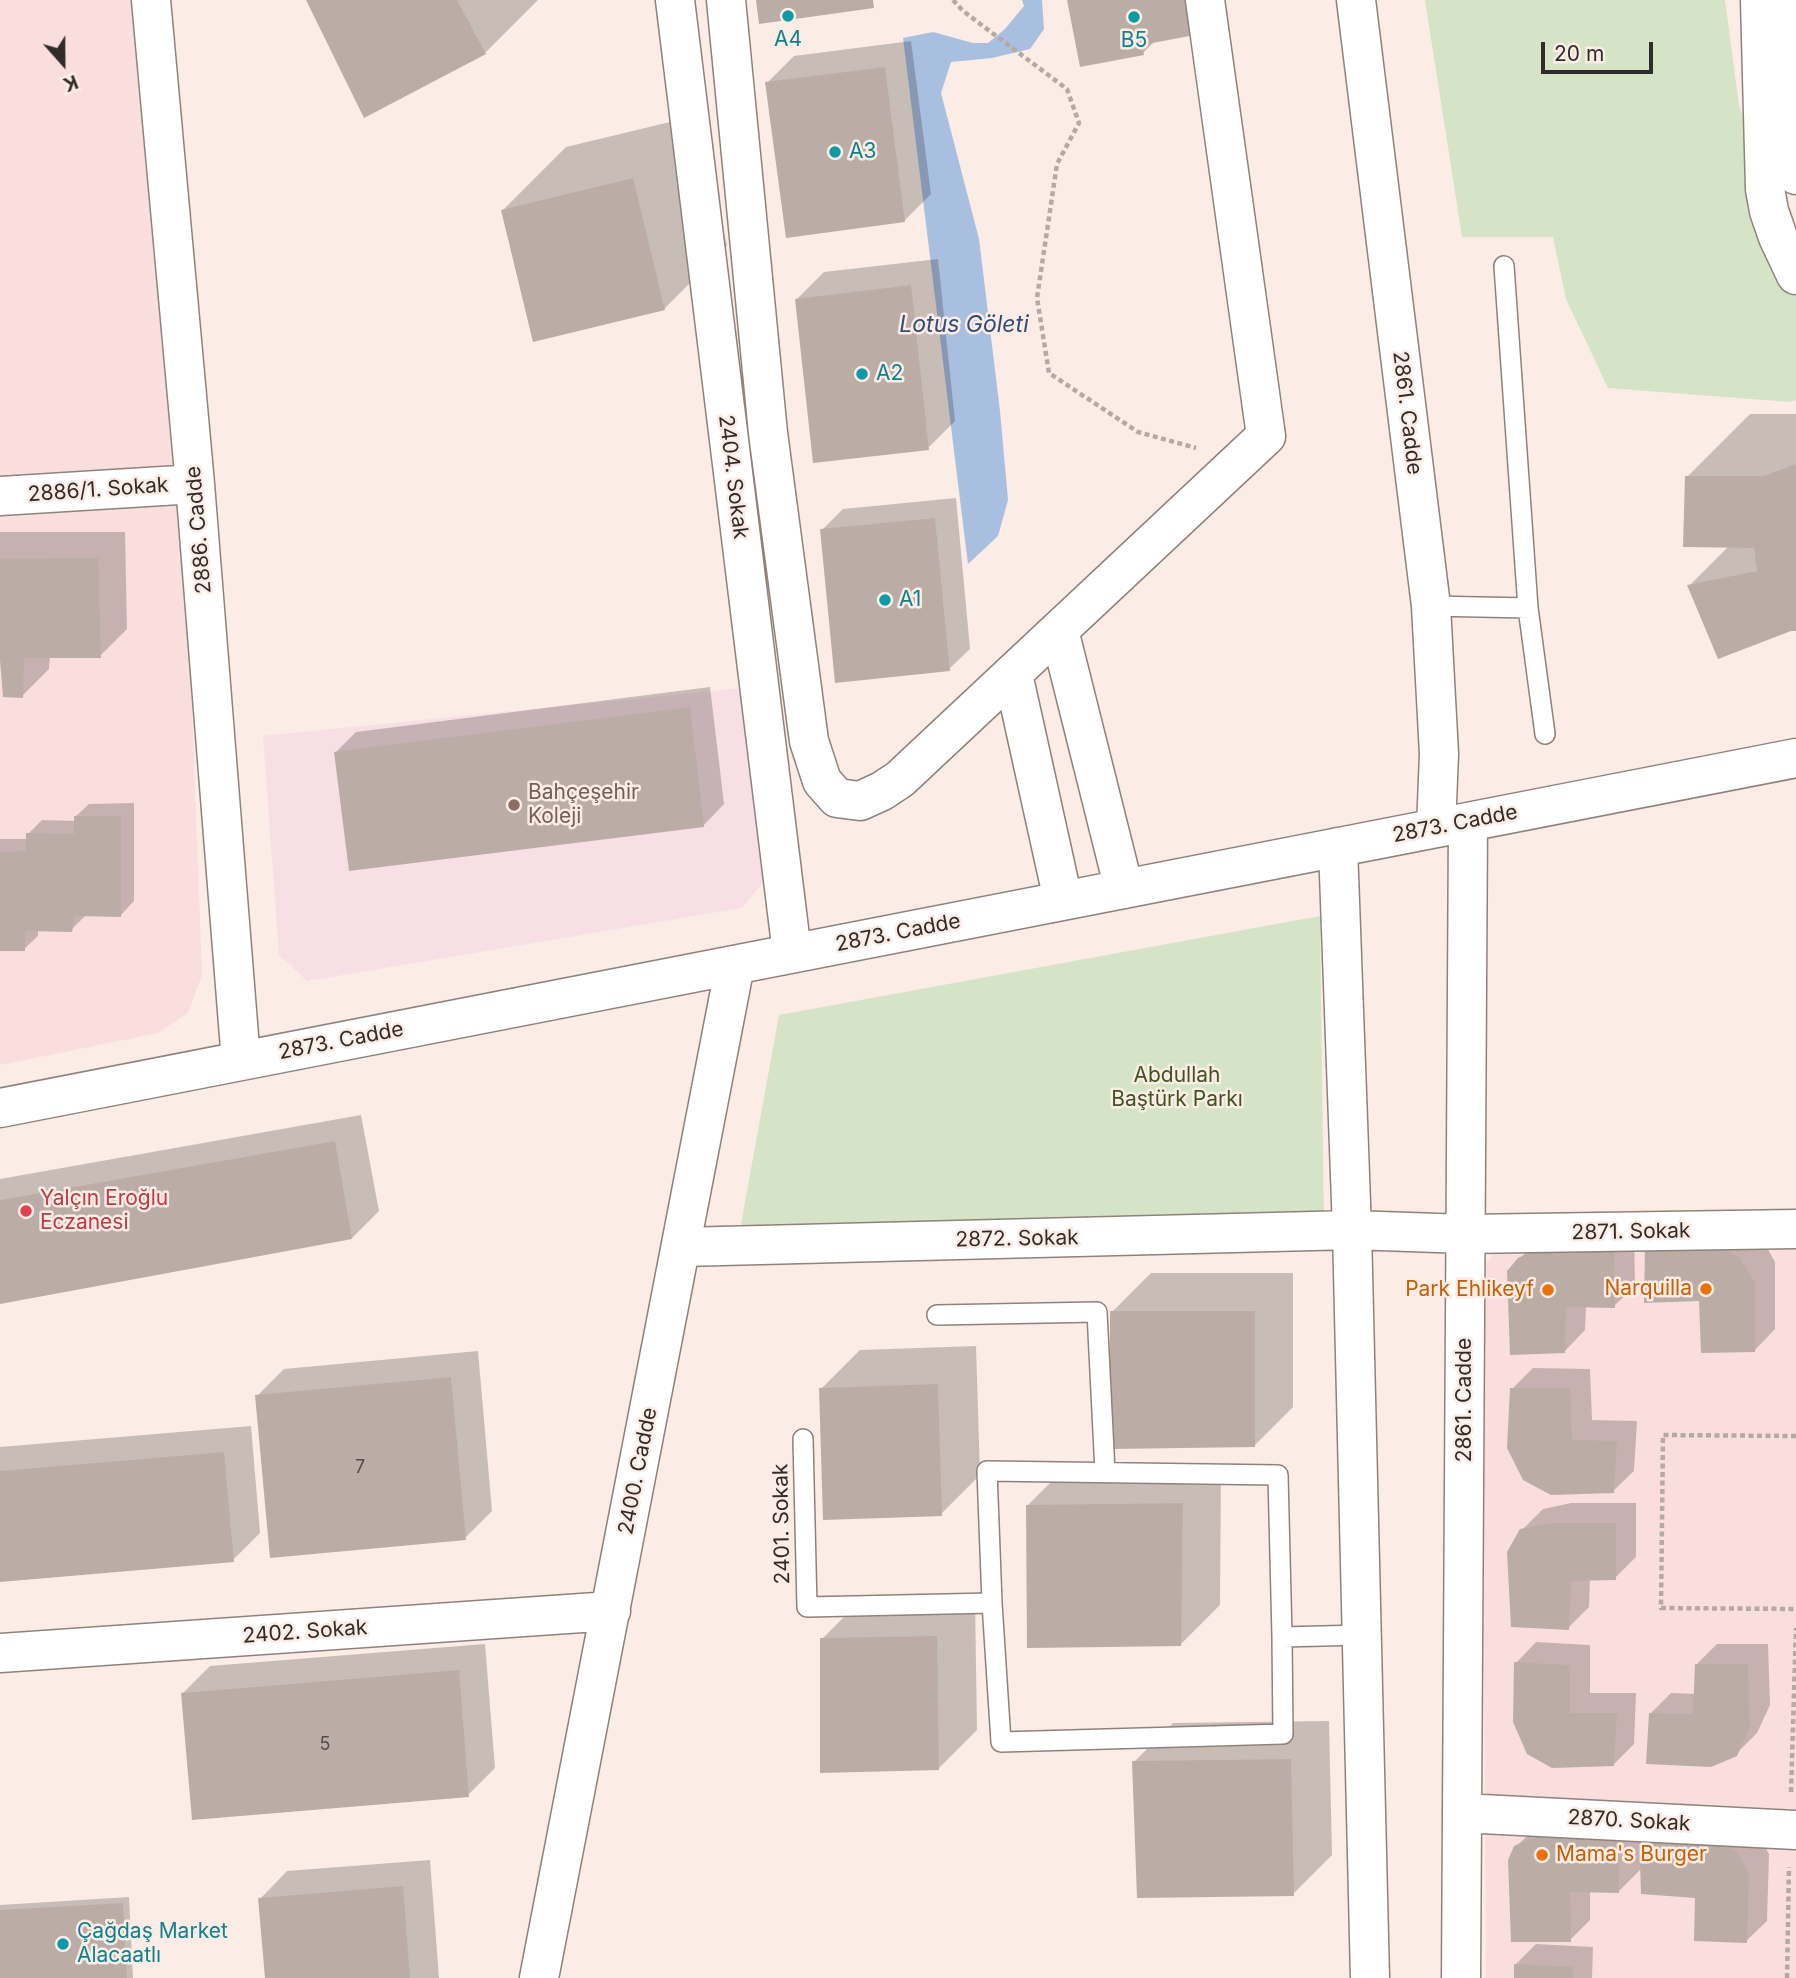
<!DOCTYPE html>
<html>
<head>
<meta charset="utf-8">
<style>
  body { margin:0 }
  #map { position:relative; width:1796px; height:1978px; overflow:hidden; background:#fbece5; font-family:Inter,sans-serif }
  canvas { display:block }
  .north { position:absolute; left:28px; top:28px; width:70px; height:70px; -webkit-text-stroke:5px #fbece5; paint-order:stroke; rotate:159deg; font-size:19px; font-weight:700; line-height:28px; text-align:center; color:#312c29 }
  .north::after { content:''; display:block; margin:auto; width:24px; height:32px; background:#312c29; clip-path:polygon(50% 0,100% 100%,50% 72%,0 100%) }
  .scale { position:absolute; left:1541px; top:42px; width:112px; height:32px; box-sizing:border-box; border:4px solid #312c29; border-top:0; padding-left:9px; font-size:21px; line-height:24px; white-space:nowrap; color:#312c29; -webkit-text-stroke:5px #fbece5; paint-order:stroke }
</style>
</head>
<body>
<div id="map">
<canvas width="1796" height="1978"></canvas>
<div class="north">K</div>
<div class="scale">20 m</div>
</div>
<script>
const ctx = document.querySelector('canvas').getContext('2d');
ctx.lineJoin = 'round';
function paint(path, color) { ctx.fillStyle = color; ctx.fill(path, 'evenodd'); }
const shape = rows => new Path2D(rows.map(r => 'M' + r).join(''));
function strokePath(path, color, width, dash) { ctx.strokeStyle = color; ctx.lineWidth = width; ctx.lineCap = dash ? 'butt' : 'round'; ctx.setLineDash(dash || []); ctx.stroke(path); }
function label(font, color, halo, rows, align = 'center') {
  ctx.font = font + ' Inter,sans-serif'; ctx.lineWidth = 5; ctx.setLineDash([]); ctx.textBaseline = 'middle'; ctx.strokeStyle = halo; ctx.fillStyle = color; for (const [text, x, y, turn = 0] of rows) {
    ctx.save(); ctx.translate(x, y); ctx.rotate((+turn || 0) * Math.PI / 180); ctx.textAlign = isNaN(turn) ? turn : align; if (halo) ctx.strokeText(text, 0, 0); ctx.fillText(text, 0, 0); ctx.restore();
  }
}
paint(shape([
  [0,0,141,0,190,656,202,975,188,1013,158,1033,0,1065],
  [1796,1222,1796,1978,1486,1978,1482,1267,1512,1235]
]), '#f9dedd');
paint(shape([
  [742,688,769,875,742,908,307,981,279,955,263,736]
]), '#f8dee5');
paint(shape([
  [1425,0,1725,0,1739,105,1765,189,1796,232,1796,400,1790,402,1608,388,1566,299,1553,237,1462,237],
  [1320,916,1324,1226,767,1248,741,1224,779,1015]
]), '#d5e4c6');
paint(shape([
  [1022,0,1042,0,1044,29,1030,49,992,58,951,62,941,93,979,239,1000,411,1008,500,998,536,968,564,903,38,933,32,973,43,988,43,1005,29,1024,6]
]), '#a9bfdf');
paint(shape([
  [308,0,538,0,485,53],
  [1069,0,1225,0,1226,5,1199,32,1155,41,1143,53],
  [911,41,931,194,904,221,767,83,794,56],
  [695,116,727,246,664,309,503,210,566,147],
  [938,259,955,421,928,448,797,299,824,272],
  [1750,414,1796,414,1796,629,1689,586,1729,546,1687,477],
  [956,498,970,649,949,669,822,530,843,509],
  [0,532,125,532,127,629,100,656,50,656,49,669,22,696,0,658],
  [710,687,724,804,704,825,336,752,356,732],
  [134,803,134,901,121,915,85,916,71,930,38,930,38,936,24,949,0,949,0,839,28,839,28,834,42,820,75,821,75,817,89,804],
  [361,1115,379,1211,352,1238,0,1302,0,1179],
  [1634,1227,1635,1286,1614,1306,1586,1306,1585,1330,1565,1351,1519,1259,1541,1238],
  [1761,1237,1775,1262,1775,1329,1755,1350,1647,1249],
  [1151,1273,1293,1273,1293,1407,1254,1446,1112,1312],
  [976,1346,980,1475,941,1514,821,1389,860,1350],
  [478,1351,492,1511,465,1538,257,1396,284,1369],
  [1533,1368,1590,1369,1592,1420,1637,1421,1634,1471,1613,1491,1512,1389],
  [251,1426,260,1533,233,1560,0,1580,0,1447],
  [1221,1465,1220,1605,1181,1644,1028,1505,1067,1466],
  [1571,1503,1636,1503,1636,1557,1615,1578,1590,1579,1589,1607,1568,1628,1522,1530,1543,1509],
  [975,1598,977,1730,938,1769,822,1639,861,1600],
  [1536,1642,1590,1645,1590,1693,1636,1693,1634,1744,1614,1764,1516,1663],
  [485,1644,495,1768,468,1795,183,1693,210,1666],
  [1717,1644,1768,1644,1770,1705,1757,1733,1736,1754,1650,1714,1671,1693,1696,1694,1696,1665],
  [1329,1721,1332,1855,1293,1894,1134,1762,1173,1723],
  [1537,1826,1757,1832,1769,1854,1767,1921,1746,1941,1697,1896,1642,1868,1619,1891,1590,1890,1590,1920,1570,1940,1516,1847],
  [430,1860,439,1978,266,1978,260,1899,287,1871],
  [129,1897,133,1978,0,1978,0,1905],
  [1536,1944,1593,1947,1592,1978,1516,1978,1516,1964]
]), '#0003');
paint(shape([
  [306,0,457,0,486,54,364,118],
  [756,0,873,0,874,8,759,24],
  [1067,0,1193,0,1200,34,1142,45,1144,55,1080,67],
  [885,67,905,222,786,238,765,82],
  [633,178,665,310,533,342,501,210],
  [911,285,929,450,813,463,795,299],
  [1796,464,1796,631,1791,631,1718,659,1687,585,1757,571,1754,548,1683,547,1685,476,1764,476],
  [935,518,950,671,835,683,820,529],
  [98,558,101,658,24,658,23,698,3,697,0,660,0,559],
  [690,707,704,827,349,871,334,752],
  [74,816,121,816,121,917,75,916,72,932,25,931,25,951,0,951,0,852,26,851,26,833,74,834],
  [335,1141,352,1239,0,1304,0,1200],
  [1717,1245,1740,1258,1755,1283,1755,1352,1701,1353,1699,1301,1644,1303,1645,1248],
  [1614,1247,1615,1308,1566,1307,1565,1353,1510,1355,1507,1271,1518,1258,1536,1250],
  [1110,1311,1255,1311,1255,1447,1110,1449],
  [451,1377,466,1540,270,1558,255,1395],
  [938,1384,942,1516,823,1520,819,1388],
  [1510,1388,1570,1388,1572,1440,1617,1441,1614,1493,1551,1495,1523,1480,1507,1448],
  [224,1452,234,1562,0,1582,0,1471],
  [1183,1503,1181,1646,1027,1648,1026,1505],
  [1550,1523,1616,1523,1616,1580,1571,1581,1569,1630,1511,1627,1507,1552,1520,1529],
  [937,1636,939,1770,820,1773,820,1638],
  [1514,1662,1570,1665,1570,1713,1617,1713,1614,1766,1552,1768,1527,1754,1513,1722],
  [1695,1664,1748,1664,1750,1726,1737,1756,1711,1767,1646,1764,1649,1713,1693,1714],
  [459,1670,469,1797,192,1820,181,1693],
  [1291,1759,1294,1896,1137,1898,1132,1761],
  [1639,1833,1711,1836,1737,1852,1749,1875,1747,1943,1694,1941,1695,1898,1641,1894],
  [1618,1836,1619,1893,1570,1892,1571,1942,1511,1942,1508,1860,1514,1846,1531,1838],
  [403,1886,410,1978,265,1978,258,1898],
  [123,1903,127,1978,0,1978,0,1910],
  [1514,1964,1573,1967,1573,1978,1514,1978]
]), '#bbada6');
const service = shape([
  [1504,266,1528,608,1545,734],
  [1431,606,1528,608],
  [937,1315,1097,1312,1105,1472],
  [803,1439,807,1607,992,1603,1001,1742,1283,1734,1282,1637,1362,1635],
  [992,1603,987,1471,1278,1475,1282,1637]
]);
const minor = shape([
  [151,0,195,484,241,1061],
  [675,0,792,953],
  [726,0,768,433,809,741,822,781,837,798,860,801,882,791,900,779,1266,436,1205,0],
  [1356,0,1431,606,1439,754,1436,828],
  [1760,0,1765,189,1769,211,1778,237,1796,275],
  [1792,0,1787,159,1796,175],
  [0,496,195,484],
  [1059,630,1124,889],
  [1013,674,1063,900],
  [1338,847,1352,1230,1370,1978],
  [0,1108,1796,758],
  [682,1247,1352,1230,1466,1234,1796,1229],
  [0,1653,611,1611],
  [1462,1813,1796,1830],
  [539,1978,735,965],
  [1461,1978,1468,822]
]);
strokePath(service, '#8f827b', 22);
strokePath(minor, '#8f827b', 41);
strokePath(shape([
  [953,0,963,11,1067,89,1079,123,1057,164,1037,298,1049,373,1138,432,1196,448],
  [1796,1436,1663,1435,1661,1608,1796,1609],
  [1791,1792,1796,1628],
  [1787,1978,1789,1867]
]), '#b5a9a4', 4.5, [5, 3.5]);
strokePath(service, '#fff', 19);
strokePath(minor, '#fff', 38);
for (const [x, y, r, color] of [
  [788,16,7,"#0f9aa8"],
  [1134,17,7,"#0f9aa8"],
  [835,152,7,"#0f9aa8"],
  [862,374,7,"#0f9aa8"],
  [885,600,7,"#0f9aa8"],
  [514,805,7,"#8d6e63"],
  [26,1211,7,"#e0444e"],
  [1706,1289,7,"#e8710a"],
  [1548,1290,7,"#e8710a"],
  [1542,1855,7,"#e8710a"],
  [63,1944,7,"#0f9aa8"]
]) { const dot = new Path2D(); dot.arc(x, y, r, 0, 2 * Math.PI); ctx.fillStyle = color; ctx.fill(dot); strokePath(dot, '#fbece5', 2.5); }
label('18px', '#544c48', null, [
  ["7",360,1468],
  ["5",325,1745]
]);
label('21px', '#0d838f', '#fbece5', [
  ["A4",788,40,"center"],
  ["B5",1134,41,"center"],
  ["A3",849,152],
  ["A2",876,374],
  ["A1",899,600],
  ["Çağdaş Market",77,1932],
  ["Alacaatlı",77,1956]
], 'left');
label('21px', '#312c29', '#fbece5', [
  ["2861. Cadde",1407,413,83],
  ["2404. Sokak",733,477,83],
  ["2886/1. Sokak",98,490,-4],
  ["2886. Cadde",199,530,-95],
  ["2873. Cadde",1455,824,-11],
  ["2873. Cadde",898,933,-11],
  ["2873. Cadde",341,1041,-11],
  ["2871. Sokak",1631,1232,-1],
  ["2872. Sokak",1017,1239,-1],
  ["2861. Cadde",1465,1400,-90],
  ["2400. Cadde",638,1471,-79],
  ["2401. Sokak",782,1524,-91],
  ["2402. Sokak",305,1632,-4],
  ["2870. Sokak",1629,1821,3]
]);
label('21px', '#785e54', '#fbece5', [
  ["Bahçeşehir",528,793],
  ["Koleji",528,817]
], 'left');
label('21px', '#405622', '#fbece5', [
  ["Abdullah",1177,1076],
  ["Baştürk Parkı",1177,1100]
]);
label('21px', '#be3a42', '#fbece5', [
  ["Yalçın Eroğlu",40,1199],
  ["Eczanesi",40,1223]
], 'left');
label('21px', '#c56008', '#fbece5', [
  ["Narquilla",1692,1289],
  ["Park Ehlikeyf",1534,1290],
  ["Mama's Burger",1556,1855,"left"]
], 'right');
label('italic 23px', '#304e79', '#fbece5', [
  ["Lotus Göleti",964,325]
]);
</script>
</body>
</html>
